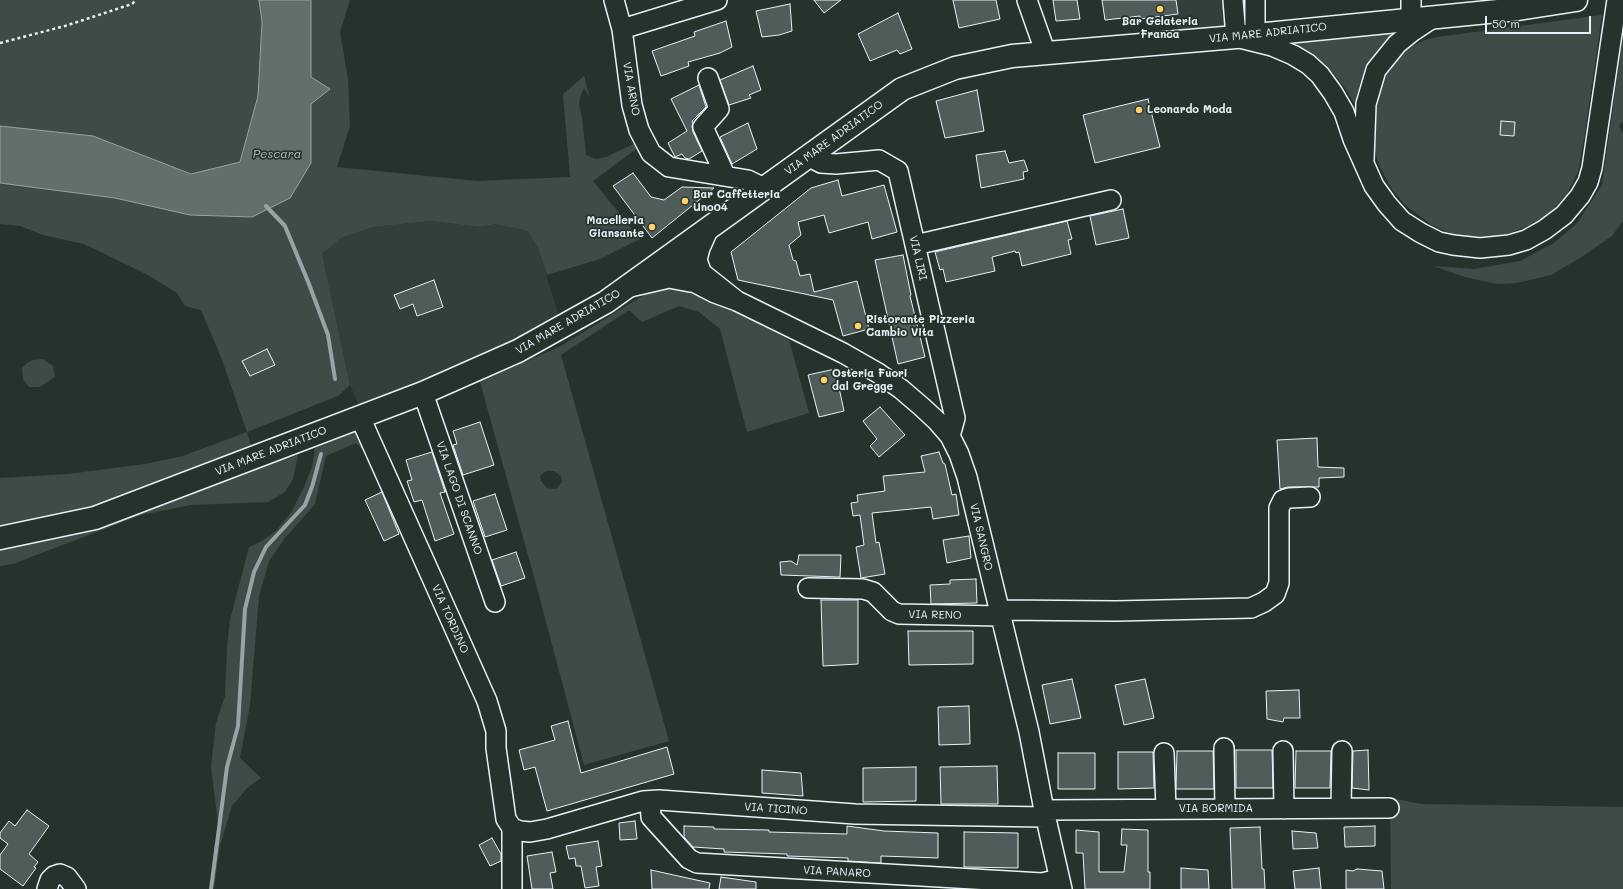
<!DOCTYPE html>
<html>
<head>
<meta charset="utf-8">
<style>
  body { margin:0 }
  #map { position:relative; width:1623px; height:889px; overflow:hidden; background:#26332d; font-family:Mali,sans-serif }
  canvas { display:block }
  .scale { position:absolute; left:1485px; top:16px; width:106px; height:18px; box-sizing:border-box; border:2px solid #e8f1f8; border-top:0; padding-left:5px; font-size:12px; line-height:14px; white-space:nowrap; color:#e8f1f8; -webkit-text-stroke:3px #26332d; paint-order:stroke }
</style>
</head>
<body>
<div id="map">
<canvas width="1623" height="889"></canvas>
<div class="scale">50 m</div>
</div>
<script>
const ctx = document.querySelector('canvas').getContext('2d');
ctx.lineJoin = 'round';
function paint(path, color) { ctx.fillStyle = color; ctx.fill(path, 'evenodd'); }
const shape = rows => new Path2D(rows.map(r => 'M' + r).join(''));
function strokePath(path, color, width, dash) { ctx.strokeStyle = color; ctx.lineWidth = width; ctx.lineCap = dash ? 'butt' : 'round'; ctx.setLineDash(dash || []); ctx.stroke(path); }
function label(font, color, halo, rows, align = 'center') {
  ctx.font = font + ' Mali,sans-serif'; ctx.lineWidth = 3.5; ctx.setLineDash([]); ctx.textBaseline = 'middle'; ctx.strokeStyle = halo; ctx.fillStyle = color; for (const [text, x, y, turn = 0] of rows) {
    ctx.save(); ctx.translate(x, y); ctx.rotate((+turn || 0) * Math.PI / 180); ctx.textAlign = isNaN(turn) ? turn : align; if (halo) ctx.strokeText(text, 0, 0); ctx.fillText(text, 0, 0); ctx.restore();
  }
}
paint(shape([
  [1176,0,1261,0,1264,26,1179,34],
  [431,221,480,227,495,224,528,231,538,248,560,320,362,413,350,385,322,254,341,238,373,227]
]), '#333f3a');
paint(shape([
  [0,0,259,0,262,21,258,96,240,162,191,174,93,136,0,126],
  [311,0,350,0,340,32,348,79,350,126,337,167,477,181,570,177,563,94,584,76,590,98,584,88,580,97,579,105,582,117,586,155,596,159,606,157,638,142,639,147,593,181,640,239,600,259,547,275,538,248,528,231,495,224,480,227,431,221,373,227,341,238,322,254,350,385,338,396,247,432,257,466,298,455,293,479,285,492,268,502,191,505,141,515,13,564,0,566,0,478,68,474,145,464,183,456,247,432,221,357,201,310,185,306,177,293,146,274,84,244,43,235,20,226,0,224,0,183,115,198,190,215,252,217,311,163],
  [1602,15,1584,139,1578,172,1567,194,1553,209,1538,222,1502,236,1475,239,1453,235,1432,225,1405,205,1391,188,1379,165,1374,148,1375,98,1387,69,1399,56,1411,47,1425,40,1437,37],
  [1398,33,1357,108,1345,88,1328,67,1307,52,1291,43],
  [1623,37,1623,121,1619,126,1623,134,1623,221,1612,236,1580,258,1551,275,1517,283,1497,284,1465,277,1433,266,1474,269,1520,261,1554,243,1577,223,1602,185],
  [675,287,697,292,789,340,809,413,747,432,720,329,699,312,679,306,642,322,629,310,561,355,669,741,584,765,536,584,480,382,559,347,652,290],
  [546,471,554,471,561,476,562,482,556,489,547,488,541,481,540,476],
  [43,359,53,366,55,377,40,387,29,387,23,379,22,368,27,363,33,360],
  [356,432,374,461,356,443,326,456,315,504,285,538,269,561,259,596,250,705,240,758,261,778,247,788,232,806,220,845,214,889,213,859,218,823,211,767,216,723,225,696,227,647,230,620,249,547,262,541,276,531,292,511,304,487,312,467,315,448],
  [1390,799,1396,799,1421,804,1623,807,1623,889,1391,889]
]), '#3e4b47');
const water = shape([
  [259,0,311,0,311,77,330,89,311,104,311,163,290,198,252,217,190,215,115,198,0,183,0,126,93,136,191,174,240,162,258,96,262,22,259,0]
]);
paint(water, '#636f6d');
strokePath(water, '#98a3a5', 1);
strokePath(shape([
  [266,206,285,226,309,284,328,335,335,379],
  [211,889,227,767,238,726,245,609,254,572,266,547,305,505,312,487,321,454]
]), '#98a3a5', 4);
const building = shape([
  [814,0,841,0,824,13,814,0],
  [953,0,996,0,1000,19,959,28,953,0],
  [1053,0,1077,0,1080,19,1056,21,1053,0],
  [1102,0,1176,0,1178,14,1140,19,1140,16,1105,20,1102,0],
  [790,4,792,31,779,35,762,37,756,11,790,4],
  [898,13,912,49,900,54,897,50,870,61,858,34,898,13],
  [726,21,732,47,720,53,688,62,689,66,661,76,652,51,695,36,694,32,726,21],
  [753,66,761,90,749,95,751,98,729,105,720,80,753,66],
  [699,85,706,107,692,121,693,123,692,126,693,132,702,151,689,159,685,158,682,154,675,157,668,143,687,131,671,99,699,85],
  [977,90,984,131,945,138,936,101,977,90],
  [1148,99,1160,147,1095,163,1083,115,1148,99],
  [1501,121,1515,122,1514,136,1500,135,1501,121],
  [748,123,757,149,732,164,720,137,748,123],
  [1005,151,1009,163,1024,160,1028,171,1023,172,1024,179,981,188,976,155,1005,151],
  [633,173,651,197,664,200,682,187,714,188,652,238,613,186,633,173],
  [838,180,842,196,884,185,897,232,872,239,868,222,829,233,824,215,798,222,801,235,789,245,793,260,796,261,800,276,810,274,814,292,857,281,869,329,843,336,833,300,738,280,731,252,811,188,838,180],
  [1123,209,1129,238,1096,245,1090,216,1123,209],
  [1067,221,1072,239,1068,240,1071,254,1022,266,1019,252,1016,253,1015,251,992,257,995,271,946,282,943,269,940,270,935,252,1067,221],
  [903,255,911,295,910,296,925,357,898,364,875,260,903,255],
  [434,280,443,307,417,316,413,304,400,309,394,295,434,280],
  [267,349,275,365,250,376,242,361,267,349],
  [835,369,844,411,819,417,808,375,835,369],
  [880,407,905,435,879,457,870,446,877,439,863,421,880,407],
  [480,422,494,465,463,475,453,445,457,444,453,431,480,422],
  [1317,438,1318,467,1344,468,1344,477,1319,478,1319,487,1288,487,1280,489,1277,440,1317,438],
  [432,452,445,492,440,493,454,534,435,541,422,500,414,502,407,481,412,480,406,460,432,452],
  [939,452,943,463,945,464,952,495,956,494,959,515,933,519,931,507,872,513,876,543,879,542,885,574,861,578,856,547,864,545,860,515,853,516,851,503,858,502,857,495,885,491,883,476,925,472,921,456,939,452],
  [382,492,399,534,384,541,365,500,382,492],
  [495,494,507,530,485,537,473,501,495,494],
  [969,536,971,558,947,563,943,540,969,536],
  [516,552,525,578,501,586,492,560,516,552],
  [799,555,841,555,840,577,781,575,780,562,791,561,797,565,799,555],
  [976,579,977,603,931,604,930,585,950,584,950,580,976,579],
  [821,600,858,600,858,664,823,666,821,600],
  [908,631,973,631,973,664,909,665,908,631],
  [1072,679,1081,718,1050,724,1042,685,1072,679],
  [1145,679,1154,718,1124,725,1115,685,1145,679],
  [1299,690,1300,718,1284,718,1283,722,1267,719,1266,691,1299,690],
  [969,706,970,744,939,745,938,707,969,706],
  [568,721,581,773,667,747,674,774,547,811,535,767,524,770,519,750,555,740,551,726,568,721],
  [1236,750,1272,750,1273,788,1236,788,1236,750],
  [1368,750,1369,790,1352,788,1353,751,1368,750],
  [1177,751,1213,751,1214,789,1176,789,1177,751],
  [1296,751,1331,751,1330,788,1295,788,1296,751],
  [1118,752,1153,752,1154,788,1118,789,1118,752],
  [1058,753,1095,753,1095,789,1058,789,1058,753],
  [997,766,998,804,941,804,940,767,997,766],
  [916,767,916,801,863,802,863,768,916,767],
  [762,770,801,773,803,796,762,793,762,770],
  [27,810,49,826,29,854,38,862,34,867,36,868,23,886,0,869,0,855,8,844,0,838,0,833,9,821,15,826,27,810],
  [635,821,637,839,620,840,619,823,635,821],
  [684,826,714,827,714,829,769,830,769,832,847,834,847,826,884,831,938,833,938,858,881,856,881,863,848,861,848,858,787,856,787,854,724,852,724,849,693,847,684,837,684,826],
  [1375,826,1375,846,1345,847,1344,827,1375,826],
  [1260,827,1262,869,1264,869,1265,889,1232,889,1230,828,1260,827],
  [1122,829,1148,830,1148,872,1150,872,1150,889,1085,889,1083,853,1076,853,1076,830,1099,832,1099,872,1124,872,1127,845,1121,845,1122,829],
  [1292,831,1316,833,1318,848,1293,849,1292,831],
  [964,832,1018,833,1018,868,964,867,964,832],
  [492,838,501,854,501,861,490,866,479,845,492,838],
  [598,841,602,866,596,867,599,886,585,888,581,866,576,866,575,858,569,859,566,846,598,841],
  [552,852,556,872,550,873,553,889,532,889,527,856,552,852],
  [1181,868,1208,870,1209,889,1181,889,1181,868],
  [1319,868,1321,889,1295,889,1293,871,1319,868],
  [1357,869,1382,871,1384,889,1346,889,1346,870,1353,871,1357,869],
  [651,870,710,883,709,889,652,889,651,870],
  [721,877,756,882,756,889,719,889,721,877]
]);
paint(building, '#505c59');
strokePath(building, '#e8f1f8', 1);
const minor = shape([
  [614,0,622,29,632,105,639,130,651,153,669,167,748,180,764,188],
  [1027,0,1046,54],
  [1233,0,1236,37,1272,46,1293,55,1308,64,1320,75,1333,93,1344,112,1353,139,1374,186,1387,204,1402,221,1421,233,1439,242,1453,245,1480,248,1509,245,1526,240,1544,230,1564,215,1580,196,1588,182,1592,168,1617,0],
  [1255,0,1255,35],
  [1411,0,1411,19],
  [622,29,717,0],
  [708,78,719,109,703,127,725,175],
  [808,156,821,163,836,164,879,160,898,171,955,418,950,436],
  [1364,160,1366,104,1376,70,1397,44,1413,31,1434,17],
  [915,245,1111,200],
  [702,274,697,260,700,248,709,228],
  [630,287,669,278,690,282],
  [737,301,684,259,666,259,671,267,678,274,715,293,737,301,843,353,878,373,901,389,922,407,937,421,950,436,959,454,967,477,1029,732,1044,810,1062,889],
  [423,393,495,602],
  [360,417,487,701,496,731,496,748,506,819,512,828,520,831,530,832,547,829,643,801,659,800,855,814,1045,817],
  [808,588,863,589,873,592,892,611,899,614,1000,616],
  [999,610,1116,611,1251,608,1264,602,1275,594,1279,583,1279,508,1283,500,1289,498,1310,497],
  [1224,748,1225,809],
  [1283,751,1284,809],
  [1164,753,1166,809],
  [650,801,651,817,689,859,697,863,1042,883,1059,879],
  [1341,808,1342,751],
  [1044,810,1389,808],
  [512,828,512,889],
  [47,889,50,880,54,876,60,874,67,877,76,889]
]);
const major = shape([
  [0,538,95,518,423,393,518,351,606,302,902,89,955,68,1012,56,1236,37,1518,9,1576,0]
]);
strokePath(minor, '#e8f1f8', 22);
strokePath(major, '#e8f1f8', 25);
strokePath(shape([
  [0,43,65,26,132,4,136,0]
]), '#e8f1f8', 2.5, [3, 3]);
strokePath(minor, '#26332d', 19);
strokePath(major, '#26332d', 22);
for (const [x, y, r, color] of [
  [1160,9,4,"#ffd166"],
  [1139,110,4,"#ffd166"],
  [685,201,4,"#ffd166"],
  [652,227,4,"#ffd166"],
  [858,326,4,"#ffd166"],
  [824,380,4,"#ffd166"]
]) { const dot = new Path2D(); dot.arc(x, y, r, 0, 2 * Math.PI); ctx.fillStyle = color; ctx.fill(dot); strokePath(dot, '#26332d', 1.5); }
label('bold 11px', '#e8f1f8', '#26332d', [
  ["Bar Gelateria",1160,22,"center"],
  ["Franca",1160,35,"center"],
  ["Leonardo Moda",1147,110],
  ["Bar Caffetteria",693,195],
  ["Uno04",693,208],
  ["Macelleria",644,221,"right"],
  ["Giansante",644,234,"right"],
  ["Ristorante Pizzeria",866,320],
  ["Cambio Vita",866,333],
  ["Osteria Fuori",832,374],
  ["dal Gregge",832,387]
], 'left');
label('11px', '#e8f1f8', '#26332d', [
  ["VIA MARE ADRIATICO",1268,33,-6],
  ["VIA ARNO",631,89,80],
  ["VIA MARE ADRIATICO",834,138,-36],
  ["VIA LIRI",918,258,77],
  ["VIA MARE ADRIATICO",568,322,-30],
  ["VIA MARE ADRIATICO",271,451,-21],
  ["VIA LAGO DI SCANNO",459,498,71],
  ["VIA SANGRO",981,537,77],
  ["VIA RENO",935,615,1],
  ["VIA TORDINO",450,619,66],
  ["VIA TICINO",776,809,4],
  ["VIA BORMIDA",1216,809],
  ["VIA PANARO",837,872,3]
]);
label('italic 12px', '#b3bdc0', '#26332d', [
  ["Pescara",277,154]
]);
</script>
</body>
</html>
